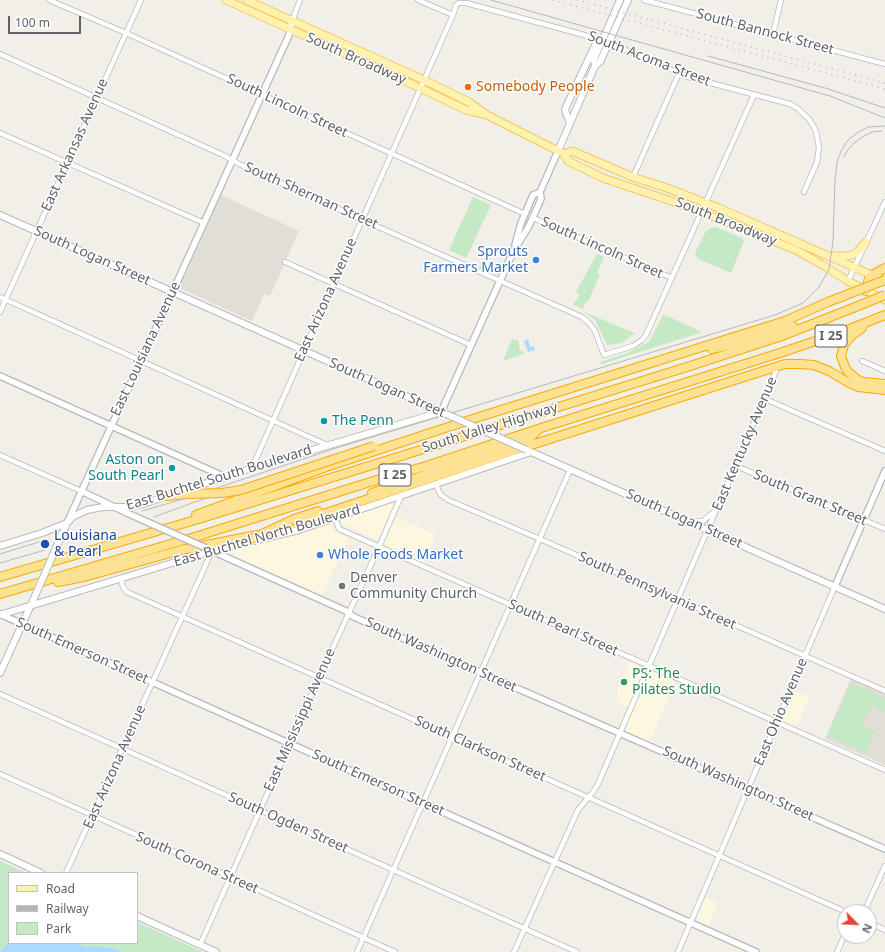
<!DOCTYPE html>
<html>
<head>
<meta charset="utf-8">
<style>
  body { margin:0 }
  #map { position:relative; width:885px; height:952px; overflow:hidden; background:#f1efe8; font-family:"Noto Sans",sans-serif }
  canvas { display:block }
  .legend { position:absolute; left:8px; top:872px; width:130px; height:72px; box-sizing:border-box; background:#fff; border:1px solid #bfc1c3; margin:0; padding:5px 7px; list-style:none; font-size:12px; color:#5f6368 }
  .legend li { display:flex; align-items:center; gap:8px; height:20px }
  .legend b { width:20px; border:1px solid #bfc1c3 }
  .north { position:absolute; left:837px; top:904px; width:40px; height:40px; box-sizing:border-box; background:#fff; border:1px solid #bfc1c3; border-radius:50%; rotate:114deg; font-size:11px; font-weight:700; line-height:16px; text-align:center; color:#5f6368 }
  .north::after { content:''; display:block; margin:auto; width:14px; height:18px; background:#ea4335; clip-path:polygon(50% 0,100% 100%,50% 72%,0 100%) }
  .scale { position:absolute; left:8px; top:16px; width:73px; height:18px; box-sizing:border-box; border:2px solid #5f6368; border-top:0; padding-left:5px; font-size:12px; line-height:14px; white-space:nowrap; color:#5f6368; -webkit-text-stroke:3px #fff; paint-order:stroke }
</style>
</head>
<body>
<div id="map">
<canvas width="885" height="952"></canvas>
<ul class="legend">
<li><b style="height:5px;background:#fff2af"></b>Road</li>
<li><b style="height:5px;background:#b6b7b8"></b>Railway</li>
<li><b style="height:11px;background:#c5e8c5"></b>Park</li>
</ul>
<div class="north">N</div>
<div class="scale">100 m</div>
</div>
<script>
const ctx = document.querySelector('canvas').getContext('2d');
ctx.lineJoin = 'round';
function paint(path, color) { ctx.fillStyle = color; ctx.fill(path, 'evenodd'); }
const shape = rows => new Path2D(rows.map(r => 'M' + r).join(''));
function strokePath(path, color, width, dash) { ctx.strokeStyle = color; ctx.lineWidth = width; ctx.lineCap = dash ? 'butt' : 'round'; ctx.setLineDash(dash || []); ctx.stroke(path); }
function label(font, color, halo, rows, align = 'center') {
  ctx.font = font + ' "Noto Sans",sans-serif'; ctx.lineWidth = 3; ctx.setLineDash([]); ctx.textBaseline = 'middle'; ctx.strokeStyle = halo; ctx.fillStyle = color; for (const [text, x, y, turn = 0] of rows) {
    ctx.save(); ctx.translate(x, y); ctx.rotate((+turn || 0) * Math.PI / 180); ctx.textAlign = isNaN(turn) ? turn : align; if (halo) ctx.strokeText(text, 0, 0); ctx.fillText(text, 0, 0); ctx.restore();
  }
}
paint(shape([
  [389,503,392,503,393,507,377,540,340,523,342,518],
  [396,517,436,535,422,563,387,547,385,545,384,543],
  [325,524,331,525,335,531,349,538,322,595,236,557,232,552,233,549],
  [629,662,676,682,649,742,627,732,625,730,634,709,615,701,618,693,617,692],
  [794,691,809,697,797,726,783,720,782,718],
  [706,898,718,903,708,927,696,921]
]), '#fef7e0');
paint(shape([
  [221,195,299,231,270,296,264,294,252,321,179,288],
  [851,678,885,693,885,765,825,739]
]), '#e1ded6');
paint(shape([
  [473,197,491,205,466,258,449,250],
  [716,227,742,238,744,241,731,273,699,259,695,255,696,251,706,231,710,228],
  [597,254,604,257,597,273,600,274,588,302,586,301,583,309,573,304,580,295,576,292],
  [584,312,635,333,622,343,607,345,595,320],
  [663,315,667,316,702,332,602,364,600,362,628,353,649,342],
  [512,339,514,339,515,341,518,340,520,351,523,351,524,354,503,361],
  [851,683,885,698,885,712,871,706,863,726,875,731,866,753,827,736],
  [0,861,27,873,9,873,9,943,137,943,137,922,203,952,0,952]
]), '#c5e8c5');
paint(shape([
  [528,339,530,347,534,346,535,350,528,352,524,341],
  [9,942,76,943,83,946,112,948,123,952,0,952]
]), '#aadaff');
const minor = shape([
  [49,0,126,33,525,214],
  [418,0,453,15],
  [644,0,885,64],
  [292,21,300,0],
  [773,34,781,0],
  [613,45,626,50,688,77,790,104,797,108,808,118,813,125,816,132,819,147,817,162,804,192],
  [0,54,223,155,239,164,356,217,582,317,589,323,595,331,604,355,633,346,642,340,646,335,754,95],
  [0,133,204,223],
  [633,177,679,73],
  [533,218,672,278],
  [285,262,471,345],
  [848,281,885,202],
  [0,297,327,445],
  [0,312,141,0],
  [862,361,885,371],
  [765,399,885,451],
  [0,455,81,491],
  [736,466,885,529],
  [252,468,453,15,456,5,459,3,466,3,599,39],
  [436,484,440,494,448,500,540,539,885,691],
  [335,518,339,529,885,770],
  [691,522,703,521,716,510],
  [121,579,123,587,127,592,846,912],
  [0,694,577,952],
  [0,774,222,873,236,880,395,952],
  [66,873,212,551],
  [864,912,865,910,885,866],
  [869,922,885,930],
  [200,945,304,711,379,547,401,496],
  [357,952,570,470],
  [514,952,578,810,593,792,598,784,776,371],
  [678,952,835,586],
  [837,952,845,934]
]);
const tertiary = shape([
  [515,245,521,223,533,195,540,192],
  [0,376,225,477],
  [441,412,513,252,529,226,541,199,540,192,558,151],
  [81,491,127,513],
  [68,521,204,223,289,35,292,21],
  [210,550,346,611,354,617,885,849],
  [835,586,885,471],
  [0,614,756,952]
]);
const secondary = shape([
  [595,66,594,59,620,0],
  [570,123,565,110,566,107,598,39],
  [558,151,595,66,600,62,628,0],
  [0,215,444,413],
  [529,451,885,609],
  [0,546,42,533,67,523,74,516,87,510,103,507,129,507,146,503,252,468,441,412],
  [56,548,67,523],
  [0,615,212,551,299,530,531,452],
  [0,673,35,596],
  [0,854,41,873],
  [137,916,216,952]
]);
const primary = shape([
  [226,0,420,88,466,110,483,114],
  [246,0,424,80,469,102,487,115,564,154,568,161,603,178,689,207,796,250,821,264,848,281,885,300],
  [564,154,572,151,633,177,667,188,719,208,885,281],
  [831,256,847,256,855,254,866,242]
]);
const motorway = shape([
  [866,291,869,278,872,275,885,268],
  [862,328,851,336,844,345,841,356,845,367,848,372,858,380,864,382,885,384],
  [712,349,748,340,793,326],
  [372,493,529,439,538,430],
  [167,496,187,494],
  [196,515,326,467,482,416,785,321,828,302],
  [294,519,318,511],
  [278,529,503,454,785,364,800,364,814,365,829,371,849,383,858,387,885,390],
  [0,577,202,518,687,367,782,336,858,306],
  [58,582,84,577,181,550,257,535],
  [0,594,198,536,383,478,423,467,541,428,780,353,842,332,885,315]
]);
strokePath(minor, '#b5b8bc', 6);
strokePath(tertiary, '#b5b8bc', 8);
strokePath(secondary, '#b6babf', 8);
strokePath(primary, '#f2c960', 9);
strokePath(motorway, '#f9ab00', 10);
strokePath(minor, '#fff', 4.5);
strokePath(tertiary, '#fff', 5.5);
strokePath(secondary, '#fff', 6);
strokePath(primary, '#fff2af', 7);
strokePath(motorway, '#fde293', 8);
strokePath(shape([
  [491,0,830,96,885,118],
  [708,56,825,88,885,108],
  [844,157,847,151,854,143,862,137,872,132,881,131],
  [142,511,193,496,336,448,775,315,803,303,819,287,829,269,833,241,835,180,837,162,841,151,848,140,860,131,868,127,885,126],
  [154,517,225,491],
  [0,554,49,539],
  [0,563,45,550]
]), '#b6b7b8', 1);
strokePath(shape([
  [553,0,885,89],
  [577,0,885,83]
]), '#b6b7b8', 1.5, [1, 5]);
const minorBridge = shape([
  [599,39,613,45]
]);
const tertiaryBridge = shape([
  [127,513,206,548]
]);
const secondaryBridge = shape([
  [444,413,527,450],
  [35,596,56,548]
]);
const motorwayBridge = shape([
  [828,302,885,280],
  [858,306,885,295],
  [187,494,222,493,241,490,374,446],
  [249,540,294,519]
]);
strokePath(minorBridge, '#b5b8bc', 6, []);
strokePath(tertiaryBridge, '#b5b8bc', 8, []);
strokePath(secondaryBridge, '#b6babf', 8, []);
strokePath(motorwayBridge, '#f9ab00', 10, []);
strokePath(minorBridge, '#fff', 4.5);
strokePath(tertiaryBridge, '#fff', 5.5);
strokePath(secondaryBridge, '#fff', 6);
strokePath(motorwayBridge, '#fde293', 8);
for (const [x, y, r, color] of [
  [468,87,4,"#e8710a"],
  [536,260,4,"#3f7fe0"],
  [324,421,4,"#0f9aa8"],
  [172,468,4,"#0f9aa8"],
  [45,544,5,"#1a4fb4"],
  [320,555,4,"#3f7fe0"],
  [342,586,4,"#6b7280"],
  [624,682,4,"#2e9e5b"]
]) { const dot = new Path2D(); dot.arc(x, y, r, 0, 2 * Math.PI); ctx.fillStyle = color; ctx.fill(dot); strokePath(dot, '#fff', 1.5); }
for (const [x, y, w] of [
  [831,336,32],
  [395,475,32]
]) { const box = new Path2D(); box.roundRect(x - w / 2, y - 11, w, 22, 3); ctx.fillStyle = '#fff'; ctx.fill(box); strokePath(box, '#5f6368', 1); }
label('bold 13px', '#5f6368', null, [
  ["I 25",831,336],
  ["I 25",395,475]
]);
label('14px', '#5f6368', '#fff', [
  ["South Bannock Street",765,32,15],
  ["South Broadway",356,59,24],
  ["South Acoma Street",649,59,21],
  ["South Lincoln Street",287,106,25],
  ["East Arkansas Avenue",75,145,-66],
  ["South Sherman Street",311,196,24],
  ["South Broadway",726,222,22],
  ["South Lincoln Street",602,248,24],
  ["South Logan Street",92,256,24],
  ["East Arizona Avenue",326,300,-66],
  ["East Louisiana Avenue",146,349,-65],
  ["South Logan Street",387,388,24],
  ["South Valley Highway",490,428,-17],
  ["East Kentucky Avenue",745,444,-67],
  ["East Buchtel South Boulevard",219,478,-17],
  ["South Grant Street",810,498,23],
  ["South Logan Street",684,519,24],
  ["East Buchtel North Boulevard",267,536,-16],
  ["South Pennsylvania Street",657,591,24],
  ["South Pearl Street",563,628,24],
  ["South Emerson Street",82,651,24],
  ["South Washington Street",441,655,24],
  ["East Ohio Avenue",781,712,-67],
  ["East Mississippi Avenue",300,720,-66],
  ["South Clarkson Street",480,749,24],
  ["East Arizona Avenue",115,767,-66],
  ["South Emerson Street",378,783,24],
  ["South Washington Street",738,784,24],
  ["South Ogden Street",288,823,24],
  ["South Corona Street",197,863,24]
]);
label('14px', '#c56008', '#fff', [
  ["Somebody People",476,87]
], 'left');
label('14px', '#366cbe', '#fff', [
  ["Sprouts",528,252],
  ["Farmers Market",528,268],
  ["Whole Foods Market",328,555,"left"]
], 'right');
label('14px', '#0d838f', '#fff', [
  ["The Penn",332,421],
  ["Aston on",164,460,"right"],
  ["South Pearl",164,476,"right"]
], 'left');
label('14px', '#164399', '#fff', [
  ["Louisiana",54,536],
  ["& Pearl",54,552]
], 'left');
label('14px', '#5b616d', '#fff', [
  ["Denver",350,578],
  ["Community Church",350,594]
], 'left');
label('14px', '#27864d', '#fff', [
  ["PS: The",632,674],
  ["Pilates Studio",632,690]
], 'left');
</script>
</body>
</html>
